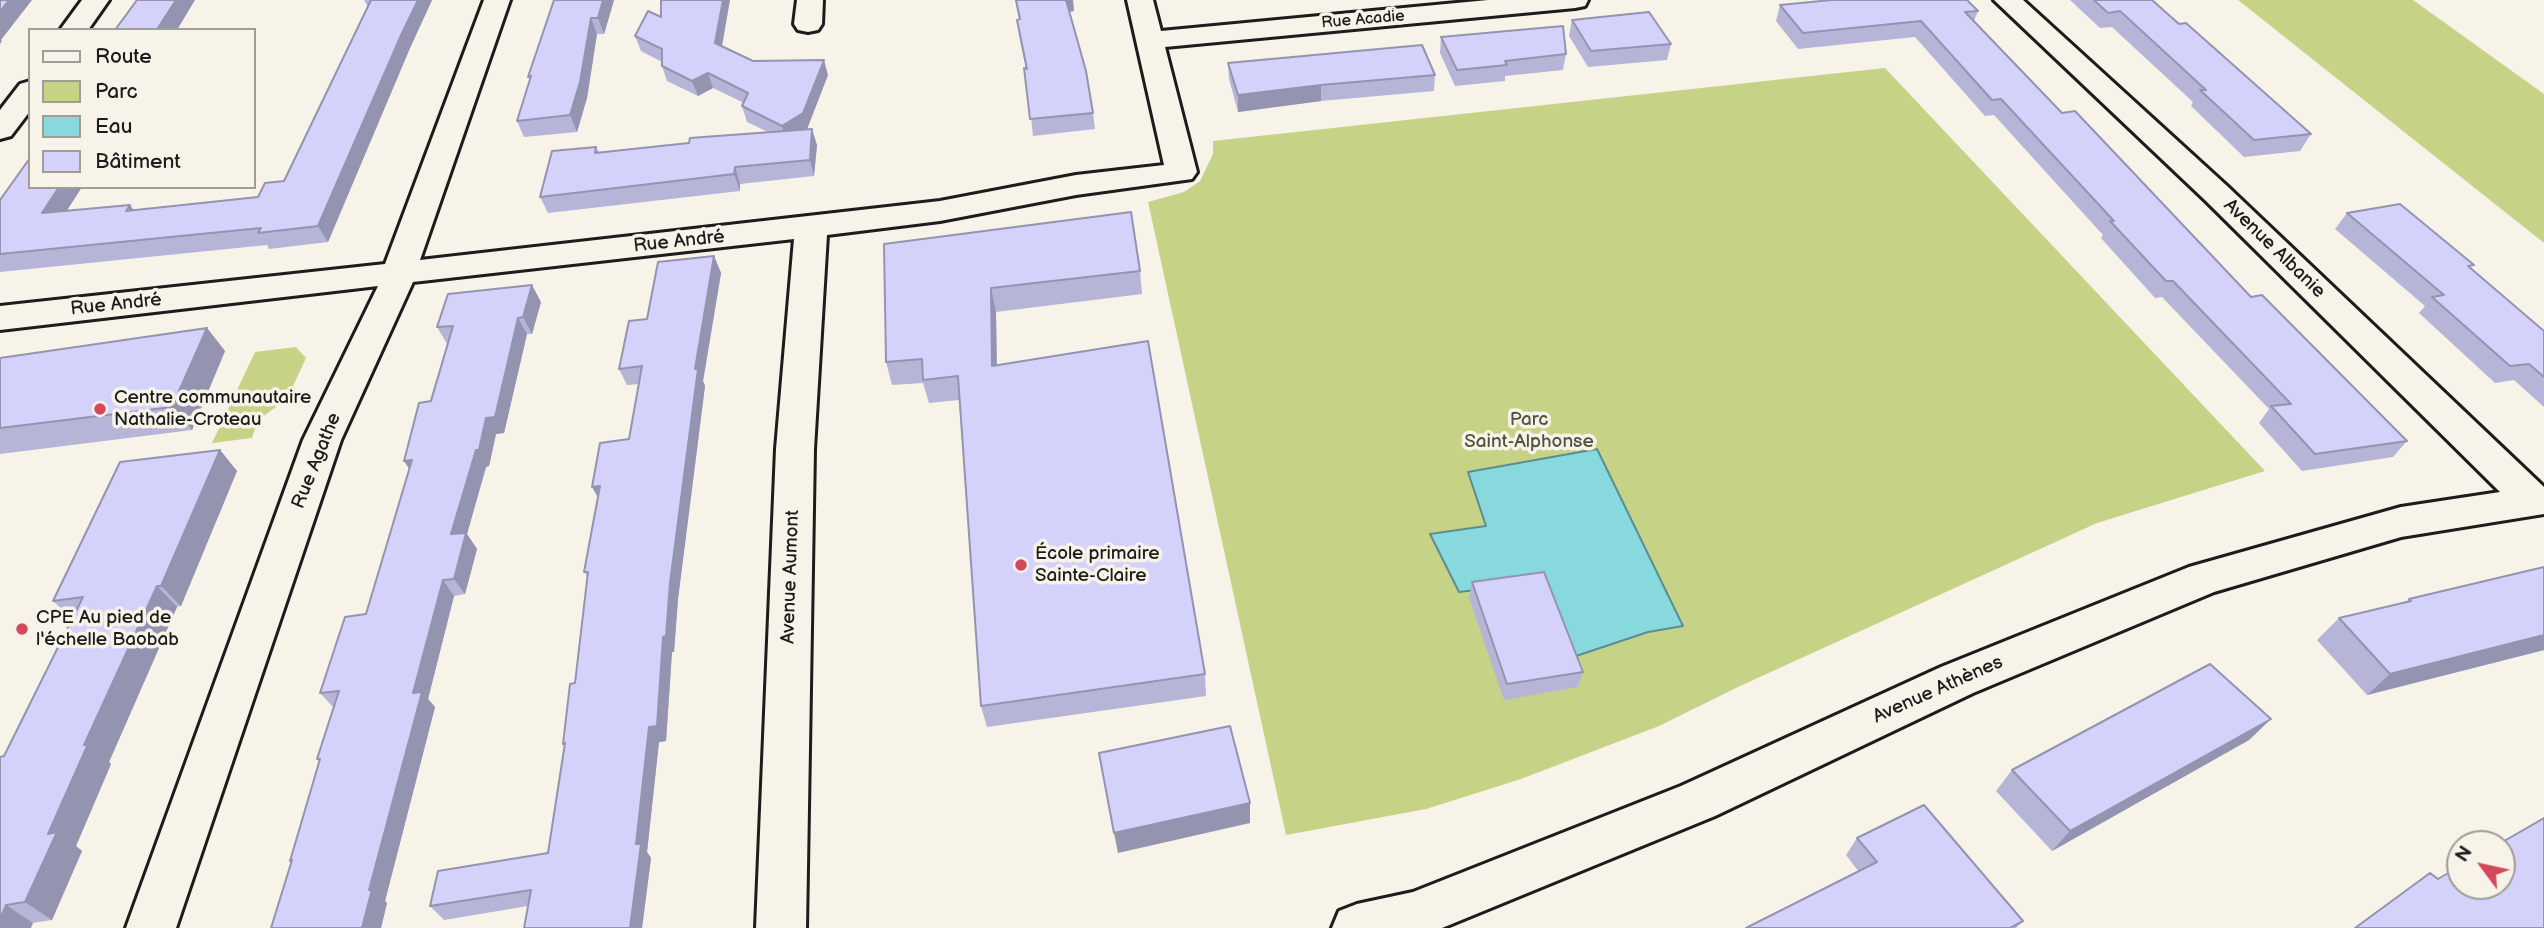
<!DOCTYPE html>
<html>
<head>
<meta charset="utf-8">
<style>
  body { margin:0 }
  #map { position:relative; width:2544px; height:928px; overflow:hidden; background:#f7f3e8; font-family:"Balsamiq Sans",sans-serif }
  canvas { display:block }
  .legend { position:absolute; left:28px; top:28px; width:228px; height:161px; box-sizing:border-box; background:#f7f3e8; border:2px solid #9f9d96; margin:0; padding:9px 12px; list-style:none; font-size:21px; color:#1c1c1c }
  .legend li { display:flex; align-items:center; gap:14px; height:35px }
  .legend b { width:35px; border:2px solid #9f9d96 }
  .north { position:absolute; left:2446px; top:830px; width:70px; height:70px; box-sizing:border-box; background:#f7f3e8; border:2px solid #9f9d96; border-radius:50%; rotate:303deg; font-size:19px; font-weight:700; line-height:28px; text-align:center; color:#1c1c1c }
  .north::after { content:''; display:block; margin:auto; width:24px; height:32px; background:#d1495b; clip-path:polygon(50% 0,100% 100%,50% 72%,0 100%) }
</style>
</head>
<body>
<div id="map">
<canvas width="2544" height="928"></canvas>
<ul class="legend">
<li><b style="height:9px;background:#f7f3e8"></b>Route</li>
<li><b style="height:19px;background:#c6d387"></b>Parc</li>
<li><b style="height:19px;background:#87d9dd"></b>Eau</li>
<li><b style="height:19px;background:#d4d2fb"></b>Bâtiment</li>
</ul>
<div class="north">N</div>
</div>
<script>
const ctx = document.querySelector('canvas').getContext('2d');
ctx.lineJoin = 'round';
function paint(path, color) { ctx.fillStyle = color; ctx.fill(path, 'evenodd'); }
const shape = rows => new Path2D(rows.map(r => 'M' + r).join(''));
function strokePath(path, color, width, dash) { ctx.strokeStyle = color; ctx.lineWidth = width; ctx.lineCap = dash ? 'butt' : 'round'; ctx.setLineDash(dash || []); ctx.stroke(path); }
function label(font, color, halo, rows, align = 'center') {
  ctx.font = font + ' "Balsamiq Sans",sans-serif'; ctx.lineWidth = 7; ctx.setLineDash([]); ctx.textBaseline = 'middle'; ctx.strokeStyle = halo; ctx.fillStyle = color; for (const [text, x, y, turn = 0] of rows) {
    ctx.save(); ctx.translate(x, y); ctx.rotate((+turn || 0) * Math.PI / 180); ctx.textAlign = isNaN(turn) ? turn : align; if (halo) ctx.strokeText(text, 0, 0); ctx.fillText(text, 0, 0); ctx.restore();
  }
}
paint(shape([
  [2238,0,2413,0,2544,94,2544,243],
  [1885,68,2265,471,2097,523,1738,687,1659,726,1521,779,1426,809,1286,835,1148,202,1184,192,1200,181,1213,154,1213,141],
  [296,347,306,358,287,399,258,420,252,438,212,443,255,352]
]), '#c6d387');
const water = shape([
  [1597,449,1683,626,1648,632,1573,657,1545,582,1459,592,1430,534,1486,526,1468,472,1597,449]
]);
paint(water, '#87d9dd');
strokePath(water, '#5c8d90', 2);
const street = shape([
  [82,0,109,0,88,30,60,30,82,0],
  [484,0,510,0,420,260,940,201,1076,175,1164,165,1127,0,1153,0,1161,31,1488,0,1588,0,1585,6,1575,8,1165,47,1197,172,1192,179,1076,195,940,221,827,235,814,449,806,928,756,928,776,449,794,239,413,282,341,440,176,928,126,928,303,440,378,286,0,330,0,306,385,264,484,0],
  [797,0,823,0,822,24,818,30,808,32,798,30,794,24,797,0],
  [1994,0,2023,0,2227,186,2544,487,2544,514,2401,537,2214,592,1973,693,1715,816,1442,928,1332,928,1339,911,1357,904,1413,892,1681,786,1941,667,2189,567,2401,507,2500,492,2205,200,1994,0],
  [30,81,30,111,11,136,0,139,0,110,20,84,30,81]
]);
strokePath(street, '#1c1c1c', 6);
paint(street, '#f7f3e8');
paint(shape([
  [364,0,432,0,410,48,328,242,269,249,267,245,0,272,0,200,30,187,82,187,67,210,134,210,258,197,284,181,368,7],
  [554,0,614,0,604,34,597,34,587,98,577,132,524,137,517,121,530,80,528,77],
  [1015,0,1073,0,1074,11,1069,12,1093,113,1095,129,1033,136,1026,69,1019,35,1017,20,1019,19],
  [2070,0,2152,0,2311,134,2300,151,2244,157,2191,106,2193,102,2112,27,2100,28],
  [1780,5,1978,11,1974,21,2062,113,2251,297,2407,441,2393,457,2302,471,2259,423,2269,409,2162,297,2155,298,2101,238,2103,235,1994,115,1985,116,1915,37,1798,49,1776,21],
  [1572,20,1671,44,1667,60,1588,67,1569,36],
  [635,36,722,46,753,61,828,75,807,129,806,129,817,145,814,176,740,184,740,191,548,213,540,197,596,147,599,152,689,143,768,132,747,122,742,106,744,103,713,88,698,96,667,81,662,66,662,62,641,51],
  [1441,37,1566,54,1563,70,1505,76,1505,81,1455,86,1440,53],
  [1228,63,1435,75,1434,91,1321,101,1238,112,1229,79],
  [2347,213,2544,331,2544,407,2514,380,2495,383,2419,313,2425,306,2335,229],
  [884,244,1140,271,1142,294,996,312,997,365,1205,674,1206,696,987,727,981,706,959,400,929,403,923,383,892,385,886,362],
  [714,256,721,273,703,381,705,386,678,599,674,652,672,652,666,741,659,742,647,852,651,858,642,928,524,928,528,906,444,920,430,906,548,853,565,747,563,744,575,683,588,577,584,572,598,498,629,439,639,384,627,385,619,369,647,319],
  [541,302,532,334,527,334,504,433,496,434,489,466,486,467,467,534,477,549,465,594,454,596,428,699,435,707,385,901,387,903,381,928,271,928,291,862,290,861,319,762,317,759,333,707,320,693,366,614,447,344,437,327],
  [207,328,225,351,192,430,0,454,0,358],
  [220,450,237,471,181,606,177,607,109,762,111,764,76,846,82,851,52,920,0,928,4,756,72,619,53,601],
  [2544,567,2544,650,2367,695,2317,640,2339,618,2406,602,2409,599],
  [1472,582,1583,672,1578,687,1504,700,1469,598],
  [2271,719,2249,740,2052,851,1996,791,2012,770],
  [1857,838,2023,921,2016,928,1746,928,1859,872,1846,855]
]), '#b6b5d8');
paint(shape([
  [9,0,32,0,1,40,2,41,0,44,0,12],
  [176,0,195,0,177,30,160,30,158,28],
  [418,0,432,0,410,48,328,242,318,226,402,33],
  [603,0,614,0,604,34,598,18],
  [723,0,730,0,720,58,715,43],
  [1066,0,1073,0,1074,11,1067,12],
  [591,18,597,34,587,98,577,132,570,115],
  [824,60,828,75,807,129,786,141,782,126],
  [708,73,713,88,698,96,692,81],
  [1321,85,1321,101,1238,112,1238,95],
  [812,129,817,145,814,176,810,160],
  [735,167,740,184,740,191,734,174],
  [59,187,82,187,55,229,42,213],
  [130,205,142,221,126,211],
  [714,256,721,273,703,381,705,386,678,599,674,652,672,652,666,741,659,742,647,852,651,858,642,928,630,928,636,844,649,727,663,637,695,369],
  [532,285,541,302,532,334,523,317],
  [991,288,996,312,997,389,992,366],
  [518,318,527,334,504,433,496,434,489,466,486,467,467,534,477,549,465,594,454,579,451,534,486,418],
  [207,328,225,351,192,430,172,407],
  [220,450,237,471,181,606,161,586],
  [412,460,415,478,404,461],
  [600,486,601,503,592,487],
  [443,580,454,596,428,699,435,707,385,901,387,903,381,928,362,928,413,693],
  [157,586,177,607,109,762,111,764,76,846,82,851,52,920,25,902,48,834,84,745],
  [2544,635,2544,650,2367,695,2390,674],
  [2271,719,2249,740,2052,851,2070,831],
  [1250,803,1250,823,1118,853,1114,833],
  [6,905,33,923,31,928,0,928,0,919]
]), '#9493b0');
const building = shape([
  [0,0,9,0,0,12,0,0],
  [137,0,176,0,158,28,162,27,161,30,115,30,137,0],
  [371,0,418,0,402,33,318,226,258,233,261,228,0,254,0,200,30,158,30,187,59,187,42,213,130,205,126,211,258,197,265,183,284,181,371,0],
  [554,0,603,0,598,18,591,18,580,82,570,115,517,121,531,76,528,77,554,0],
  [661,0,723,0,715,43,753,61,824,60,803,113,782,126,742,106,748,93,708,73,692,81,662,66,662,49,635,36,648,11,661,17,661,0],
  [1016,0,1066,0,1086,71,1093,113,1030,119,1024,68,1027,69,1017,20,1020,19,1016,0],
  [1831,0,1967,0,1978,11,1965,12,2062,113,2075,111,2251,297,2262,295,2407,441,2315,454,2271,406,2291,404,2173,281,2166,281,2110,221,2114,221,2001,99,1992,100,1921,21,1803,33,1780,5,1831,0],
  [2094,0,2152,0,2179,24,2186,23,2311,134,2254,140,2200,90,2206,90,2120,11,2108,13,2094,0],
  [1649,12,1671,44,1591,51,1572,20,1649,12],
  [1563,26,1566,54,1505,61,1507,65,1457,70,1441,37,1563,26],
  [1422,45,1435,75,1321,85,1238,95,1228,63,1422,45],
  [812,129,810,160,735,167,734,174,540,197,552,151,596,147,595,153,689,143,690,138,812,129],
  [2400,204,2474,265,2468,266,2544,331,2544,377,2529,364,2510,366,2432,297,2444,295,2347,213,2400,204],
  [1131,212,1140,271,991,288,992,366,1148,341,1205,674,981,706,958,376,923,380,922,359,886,362,884,244,1131,212],
  [714,256,695,369,698,369,670,583,666,636,663,637,657,726,649,727,636,844,641,844,630,928,524,928,531,890,430,906,438,871,548,853,565,743,563,744,570,684,575,683,588,572,584,572,600,486,592,487,600,443,629,439,642,366,619,369,629,321,647,319,658,262,714,256],
  [532,285,523,317,518,318,495,417,486,418,479,450,476,450,451,534,466,533,454,579,443,580,413,693,422,692,369,890,372,889,362,928,271,928,292,860,290,861,320,759,317,759,339,691,320,693,345,617,366,614,412,460,404,461,419,403,431,401,453,326,437,327,448,294,532,285],
  [207,328,172,407,0,428,0,358,207,328],
  [220,450,161,586,157,586,84,745,88,744,48,834,57,832,25,902,6,905,0,919,0,757,4,756,83,597,53,601,120,462,220,450],
  [2544,567,2544,635,2390,674,2339,618,2411,601,2409,599,2544,567],
  [1544,572,1583,672,1507,684,1472,582,1544,572],
  [2210,664,2271,719,2070,831,2012,770,2210,664],
  [1230,726,1250,803,1114,833,1099,753,1230,726],
  [1924,805,2023,921,2010,928,1746,928,1877,862,1857,838,1924,805],
  [2544,818,2544,928,2355,928,2430,873,2438,879,2460,866,2460,886,2502,886,2502,844,2499,844,2544,818]
]);
paint(building, '#d4d2fb');
strokePath(building, '#9493b0', 2);
for (const [x, y, r, color] of [
  [100,409,7,"#d1495b"],
  [1021,565,7,"#d1495b"],
  [22,629,7,"#d1495b"]
]) { const dot = new Path2D(); dot.arc(x, y, r, 0, 2 * Math.PI); ctx.fillStyle = color; ctx.fill(dot); strokePath(dot, '#f7f3e8', 2.5); }
label('16px', '#1c1c1c', '#f7f3e8', [
  ["Rue Acadie",1363,20,-5]
]);
label('19px', '#1c1c1c', '#f7f3e8', [
  ["Rue André",679,242,-6],
  ["Avenue Albanie",2274,249,44],
  ["Rue André",116,305,-6],
  ["Rue Agathe",317,461,-68],
  ["Avenue Aumont",791,577,-88],
  ["Avenue Athènes",1938,690,-24]
]);
label('19px', '#1c1c1c', '#f7f3e8', [
  ["Centre communautaire",114,398],
  ["Nathalie-Croteau",114,420],
  ["École primaire",1035,554],
  ["Sainte-Claire",1035,576],
  ["CPE Au pied de",36,618],
  ["l'échelle Baobab",36,640]
], 'left');
label('19px', '#4f533c', '#f7f3e8', [
  ["Parc",1529,420],
  ["Saint-Alphonse",1529,442]
]);
</script>
</body>
</html>
